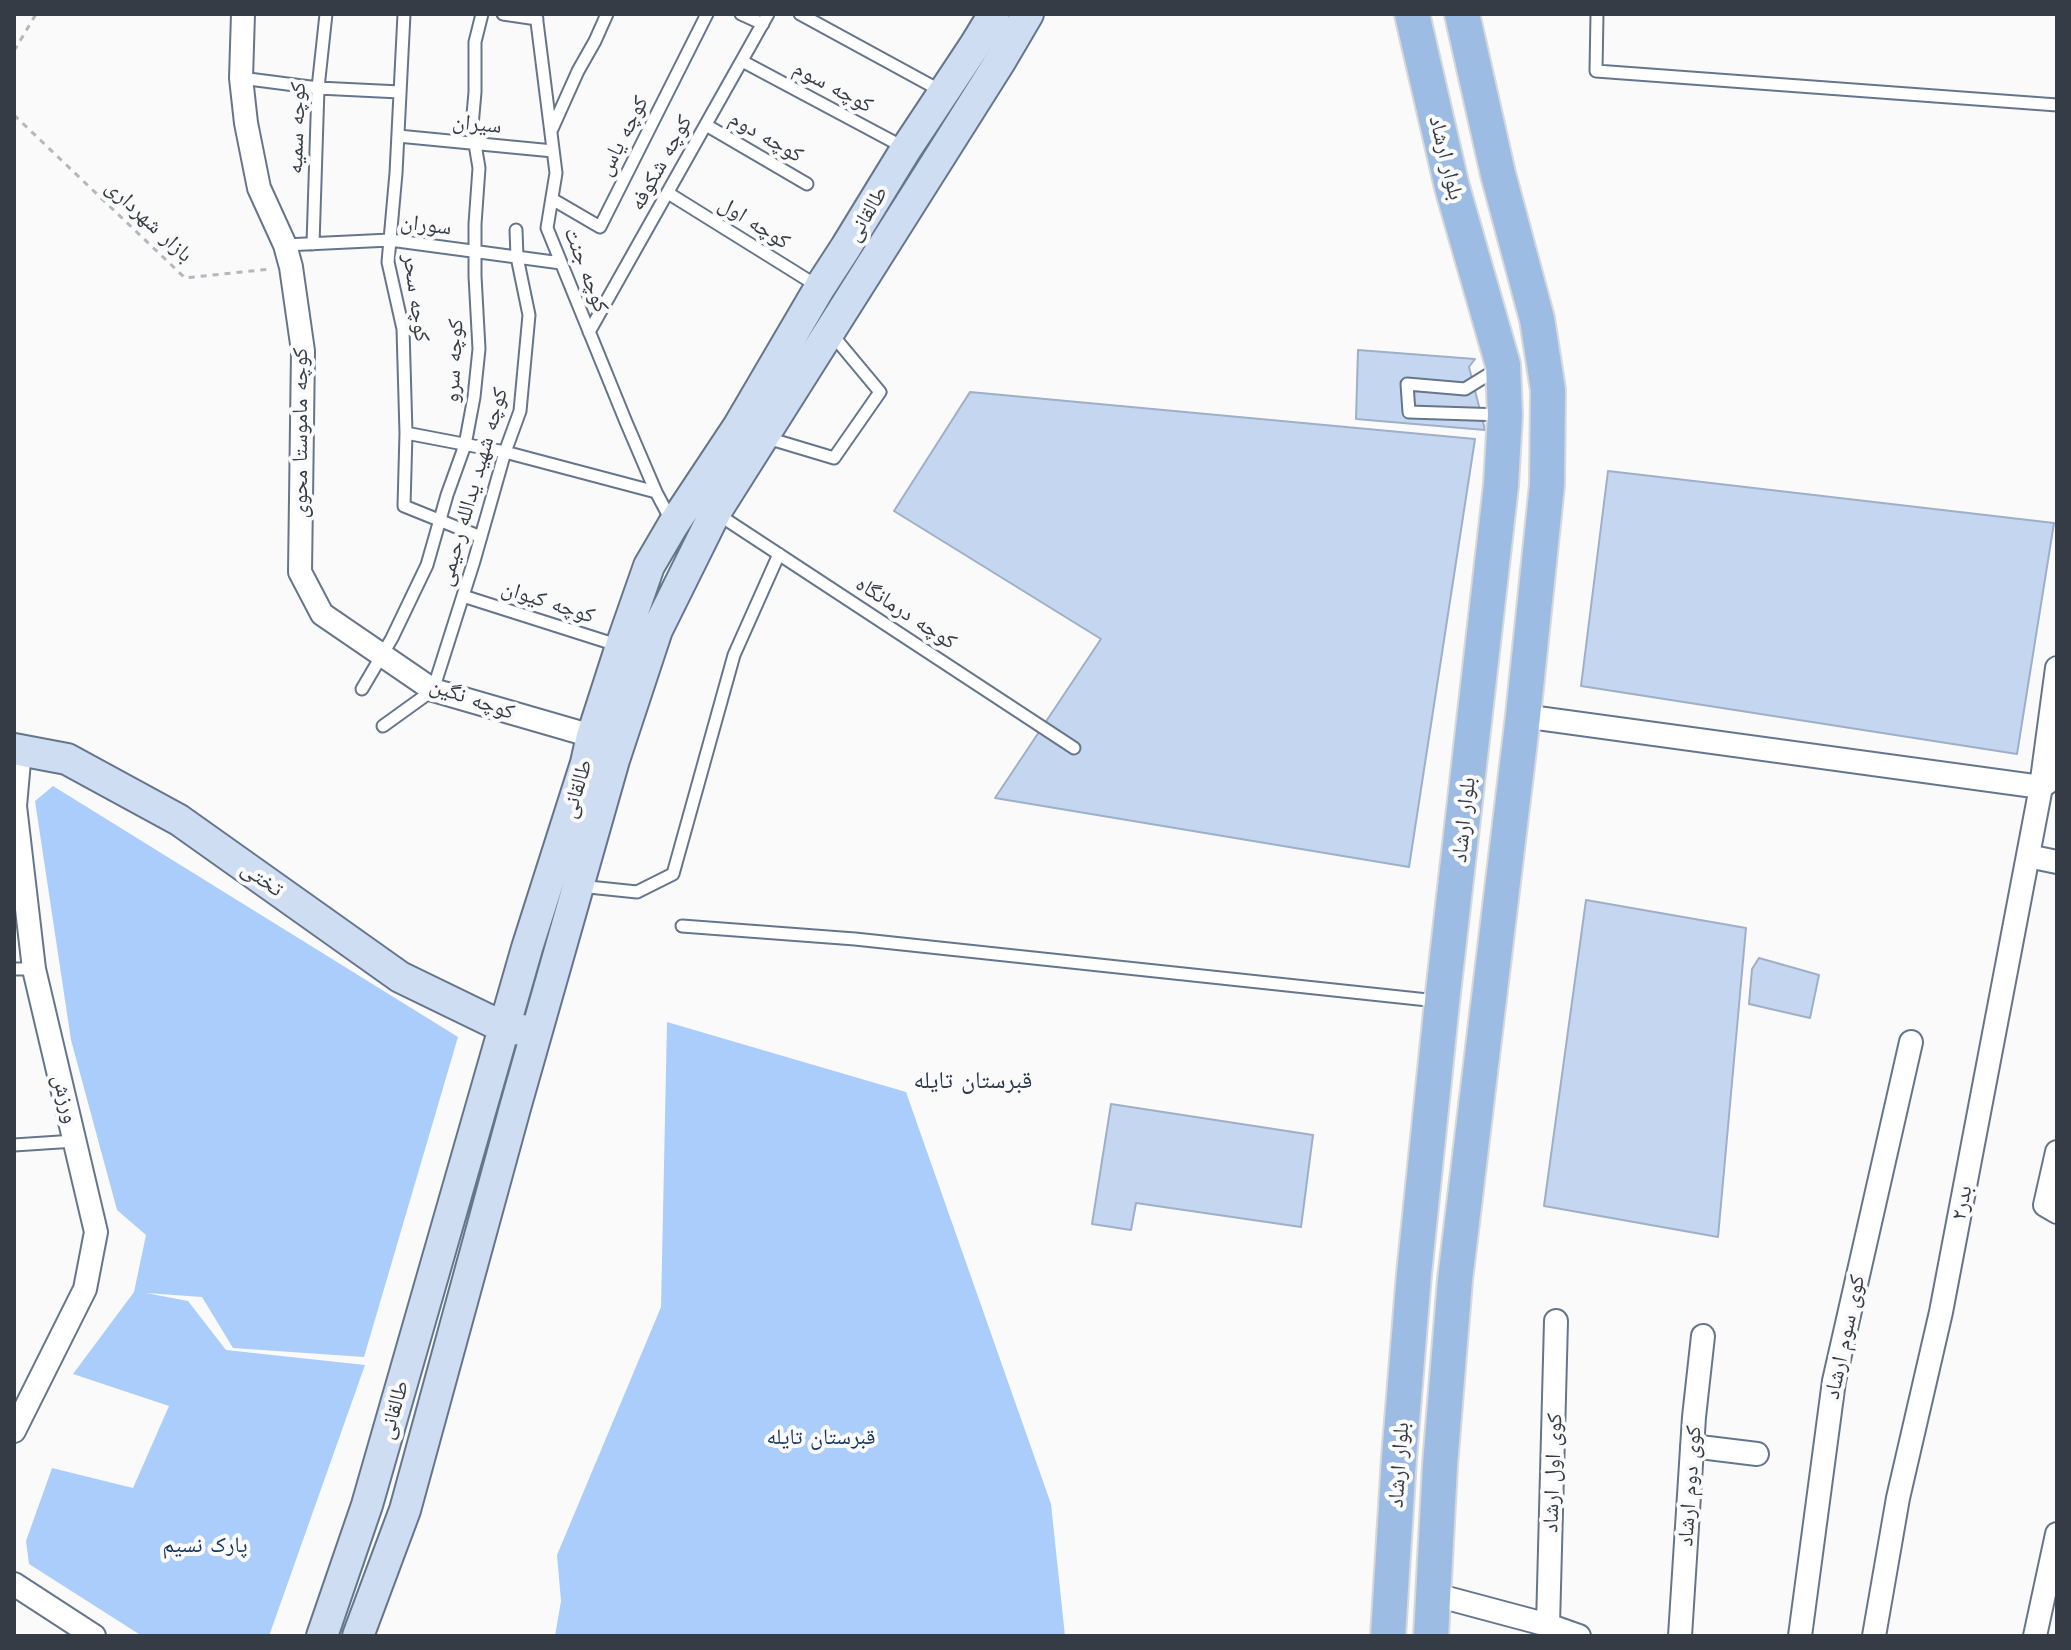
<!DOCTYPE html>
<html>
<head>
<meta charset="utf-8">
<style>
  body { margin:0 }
  #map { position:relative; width:2071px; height:1650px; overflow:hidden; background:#fafafa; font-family:"Work Sans",sans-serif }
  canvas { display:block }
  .frame { position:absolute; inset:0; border:16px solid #353c46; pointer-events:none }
</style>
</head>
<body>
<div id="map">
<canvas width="2071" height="1650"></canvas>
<div class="frame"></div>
</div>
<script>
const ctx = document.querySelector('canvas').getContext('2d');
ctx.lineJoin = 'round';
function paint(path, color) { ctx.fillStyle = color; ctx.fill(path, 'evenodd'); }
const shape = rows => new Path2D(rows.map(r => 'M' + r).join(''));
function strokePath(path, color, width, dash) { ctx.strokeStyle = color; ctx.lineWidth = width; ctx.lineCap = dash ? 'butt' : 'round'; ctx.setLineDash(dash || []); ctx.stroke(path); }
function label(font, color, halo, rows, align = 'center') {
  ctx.font = font + ' "Work Sans","Noto Naskh Arabic",sans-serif'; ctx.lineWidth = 8; ctx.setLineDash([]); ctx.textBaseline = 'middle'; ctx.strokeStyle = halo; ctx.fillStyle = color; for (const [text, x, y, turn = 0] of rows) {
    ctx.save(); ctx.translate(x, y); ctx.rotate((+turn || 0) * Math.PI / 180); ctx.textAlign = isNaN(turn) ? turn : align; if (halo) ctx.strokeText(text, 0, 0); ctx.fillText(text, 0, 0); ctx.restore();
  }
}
paint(shape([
  [53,786,458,1037,364,1357,233,1348,202,1297,146,1293,188,1301,226,1350,365,1365,269,1636,142,1636,29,1564,26,1541,52,1468,133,1488,169,1406,73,1374,134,1292,146,1235,117,1210,71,1040,35,801],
  [667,1022,906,1092,1051,1504,1065,1636,555,1636,561,1601,557,1555,661,1307]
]), '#abcdfb');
const building = shape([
  [1358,350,1475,359,1469,367,1485,430,1356,419,1358,350],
  [970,392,1475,439,1409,867,995,798,1101,639,894,511,970,392],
  [1608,471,2054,523,2017,754,1581,686,1608,471],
  [1586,900,1746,928,1718,1237,1544,1206,1586,900],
  [1759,958,1819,975,1810,1018,1749,1004,1752,969,1759,958],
  [1111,1104,1313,1135,1301,1227,1136,1203,1131,1230,1092,1224,1111,1104]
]);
paint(building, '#c5d7f0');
strokePath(building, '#9eafc7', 2);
const lane = shape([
  [404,14,396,173,388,262,403,329,406,433,404,506,481,537],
  [503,14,537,19],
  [536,14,556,173,547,228,626,422,656,492,672,522],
  [741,14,763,24],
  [800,14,943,92],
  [1597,14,1596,71,2057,105],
  [742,61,905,148],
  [241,78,318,88,400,92],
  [706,125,807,184],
  [552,129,578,71,595,41,607,14],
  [398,136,553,151],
  [668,193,819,287],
  [552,199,600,227,707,14],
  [313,244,318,88,326,14],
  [285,245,390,240,561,263],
  [589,332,768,14],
  [1499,368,1465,389,1407,384,1409,412,1502,415],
  [406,433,505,452,656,492],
  [764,437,834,458,880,392,830,332],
  [716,513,1074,748],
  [463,596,620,646],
  [362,689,392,638,427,565,447,495,465,445,474,397,479,349,475,276,475,224,479,168,472,126,475,92,475,42,482,14],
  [383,726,433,690,474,561,505,452,520,411,529,315,517,257,516,230],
  [579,886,637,892,673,874,734,655,779,554],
  [682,926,855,939,1437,1001],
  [14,969,34,969],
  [14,1145,75,1141]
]);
const street = shape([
  [243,14,241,78,246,123,259,188,285,245,291,267,303,351,300,572,322,614,433,690,592,736],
  [1523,716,2041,787,2057,668],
  [2028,856,2057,862],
  [2057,1152,2045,1205,2057,1212],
  [14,1431,85,1289,96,1232,34,969,15,806,20,750],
  [1692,1446,1757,1454],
  [14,1584,94,1636],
  [1432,1594,1548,1625,1579,1636],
  [1548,1625,1556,1321],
  [1680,1636,1694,1417,1703,1336],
  [1800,1636,1834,1381,1911,1042],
  [1874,1636,1898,1498,1941,1312,2041,787,2057,776],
  [2035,1636,2057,1534]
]);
const secondary = shape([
  [14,749,67,759,179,820,400,977,503,1027,522,1030],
  [322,1636,367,1505,527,948,586,763,592,736,621,646,649,566,673,525,738,427,820,287,846,247,906,149,975,45,994,14],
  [358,1636,405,1510,515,1108,614,760,657,630,715,513,1001,60,1028,14]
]);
const primary = shape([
  [1388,1636,1399,1458,1414,1274,1442,1002,1501,485,1505,415,1503,365,1452,187,1412,14],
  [1431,1636,1440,1465,1455,1280,1523,716,1547,485,1548,390,1537,319,1498,174,1462,14]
]);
strokePath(lane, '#65768c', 15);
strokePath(street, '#65768c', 26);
strokePath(secondary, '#65768c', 34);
strokePath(primary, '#d7d8da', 38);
strokePath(shape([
  [14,51,36,14],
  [14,115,185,278,271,269]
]), '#b5b7bb', 3, [6, 6]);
strokePath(lane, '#fff', 11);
strokePath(street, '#fff', 22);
strokePath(secondary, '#ceddf1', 30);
strokePath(primary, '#9dbce3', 34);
label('22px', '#353c46', '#fafafa', [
  ["کوچه سوم",833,87,28],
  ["سیران",477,124,6],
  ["کوچه سمیه",297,128,-88],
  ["کوچه یاس",623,136,-63],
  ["کوچه دوم",766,137,30],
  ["بلوار ارشاد",1446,158,76],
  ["کوچه شکوفه",661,163,-61],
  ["طالقانی",867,214,-59],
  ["بازار شهرداری",149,221,43],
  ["کوچه اول",754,223,32],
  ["سوران",426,225,7],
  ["کوچه جنت",586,270,69],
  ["کوچه سحر",416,298,82],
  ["کوچه سرو",454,361,-87],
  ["کوچه ماموستا محوی",301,433,-90],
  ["کوچه شهید یدالله رحیمی",473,487,-74],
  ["کوچه کیوان",548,602,18],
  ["کوچه درمانگاه",906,613,33],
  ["کوچه نگین",472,699,19],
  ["طالقانی",577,789,-73],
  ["بلوار ارشاد",1464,820,-84],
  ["تختی",262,879,35],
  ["ورزش",65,1099,76],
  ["بدر۲",1962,1203,-79],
  ["کوی سوم ارشاد",1845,1337,-78],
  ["طالقانی",394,1410,-74],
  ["بلوار ارشاد",1399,1465,-86],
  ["کوی اول ارشاد",1553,1473,-88],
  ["کوی دوم ارشاد",1690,1486,-86]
]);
label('22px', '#123662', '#fafafa', [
  ["قبرستان تایله",821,1438],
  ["پارک نسیم",205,1546]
]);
label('24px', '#29384b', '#fafafa', [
  ["قبرستان تایله",973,1081]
]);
</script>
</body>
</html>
